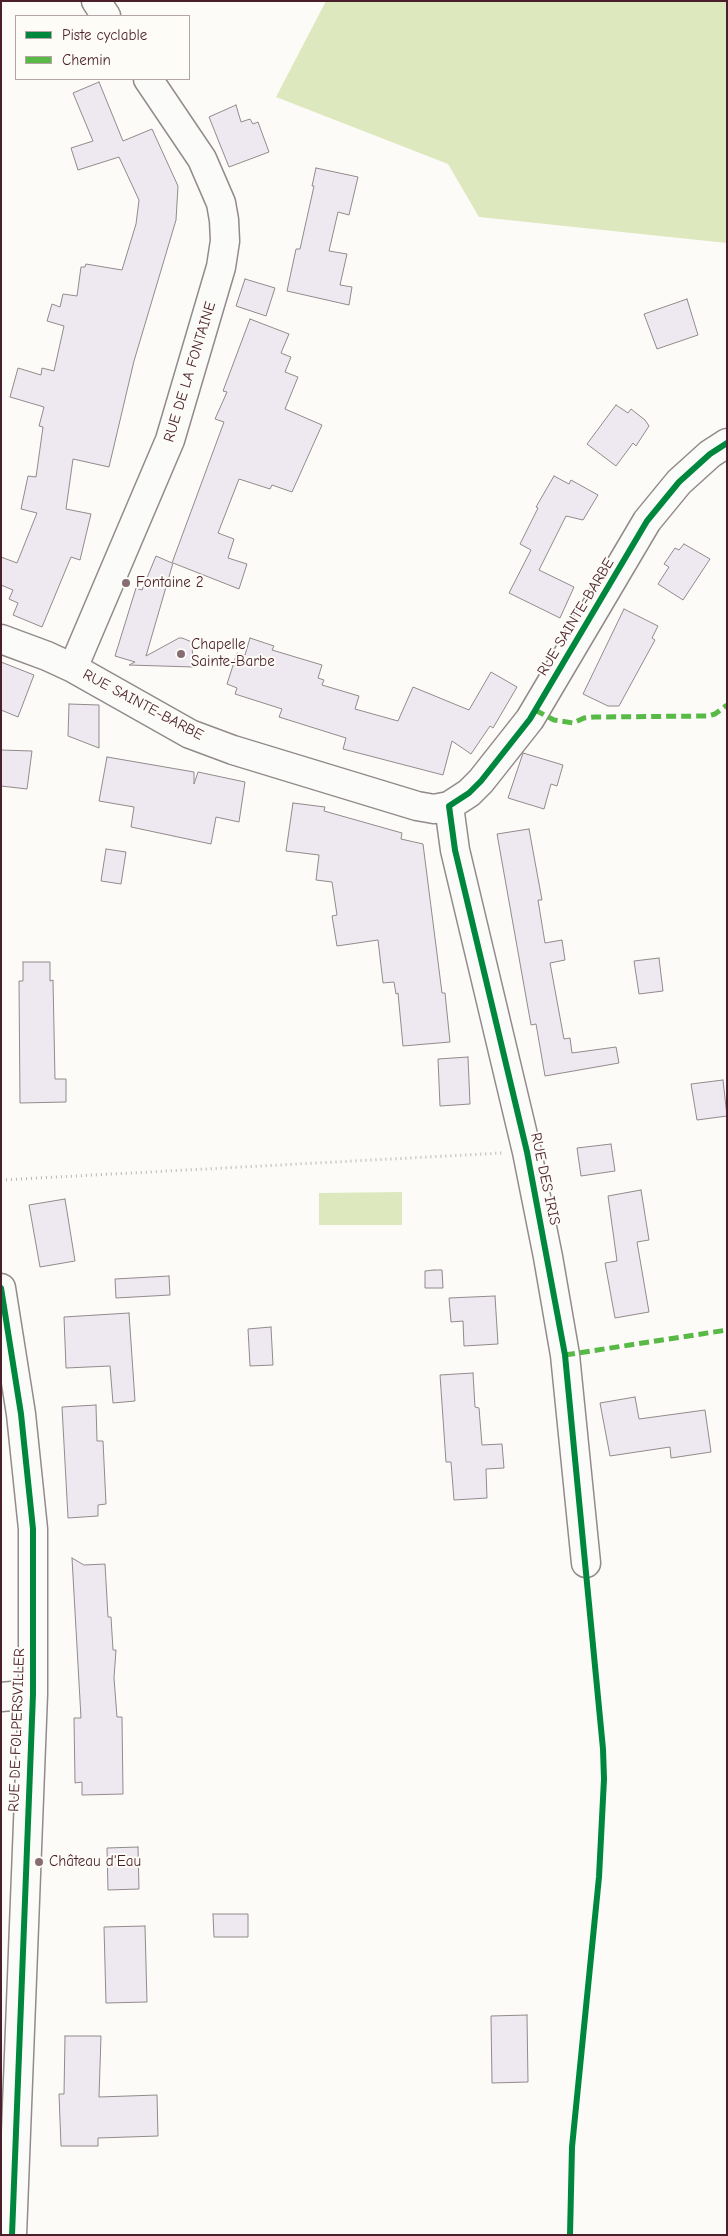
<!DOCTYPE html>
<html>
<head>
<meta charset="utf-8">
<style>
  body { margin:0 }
  #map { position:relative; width:728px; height:2236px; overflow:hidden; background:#fcfbf8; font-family:"Comic Neue",sans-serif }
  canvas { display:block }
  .frame { position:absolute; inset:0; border:2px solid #4a1f2b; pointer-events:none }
  .legend { position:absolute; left:15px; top:15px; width:175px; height:65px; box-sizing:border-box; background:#fdfcf7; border:1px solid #b5a4a5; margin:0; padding:6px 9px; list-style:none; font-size:15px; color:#4a1f2b }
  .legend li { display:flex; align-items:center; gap:10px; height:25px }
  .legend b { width:25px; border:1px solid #b5a4a5 }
</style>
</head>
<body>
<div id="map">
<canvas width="728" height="2236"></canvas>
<div class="frame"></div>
<ul class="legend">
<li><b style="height:6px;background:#00873e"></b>Piste cyclable</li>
<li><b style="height:6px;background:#58b947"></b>Chemin</li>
</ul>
</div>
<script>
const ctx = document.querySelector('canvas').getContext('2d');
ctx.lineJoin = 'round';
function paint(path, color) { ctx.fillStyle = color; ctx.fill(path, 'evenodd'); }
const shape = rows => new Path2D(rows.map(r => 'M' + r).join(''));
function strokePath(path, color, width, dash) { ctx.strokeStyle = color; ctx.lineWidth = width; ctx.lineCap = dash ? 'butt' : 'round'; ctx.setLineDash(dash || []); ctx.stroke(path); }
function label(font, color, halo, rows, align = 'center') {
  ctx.font = font + ' "Comic Neue",sans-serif'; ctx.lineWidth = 4; ctx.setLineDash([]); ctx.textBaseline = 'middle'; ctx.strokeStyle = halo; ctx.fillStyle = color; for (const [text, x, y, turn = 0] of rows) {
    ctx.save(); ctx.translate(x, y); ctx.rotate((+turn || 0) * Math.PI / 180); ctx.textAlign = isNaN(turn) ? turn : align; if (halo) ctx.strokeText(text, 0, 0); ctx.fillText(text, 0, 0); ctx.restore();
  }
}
paint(shape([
  [326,1,727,1,727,243,479,217,448,164,276,97],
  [402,1192,402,1225,319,1225,319,1193]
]), '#dee8be');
const building = shape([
  [99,82,123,141,152,129,178,186,176,220,134,361,109,467,73,459,66,509,91,514,80,560,71,557,42,627,13,615,18,603,9,599,13,590,1,585,1,557,17,563,37,513,21,509,28,476,36,477,43,427,39,426,44,407,10,397,18,368,41,375,42,368,54,371,64,326,47,321,52,304,60,307,63,294,77,296,81,267,85,267,86,264,122,270,136,224,139,200,119,157,78,170,71,148,93,141,73,93,99,82],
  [236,105,241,122,250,119,253,124,258,122,269,152,229,167,209,117,236,105],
  [316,168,358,177,349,215,338,212,329,251,347,254,340,285,352,287,349,305,287,291,296,249,300,249,314,186,312,186,316,168],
  [245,279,275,288,266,316,236,306,245,279],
  [687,299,698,335,657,349,644,314,687,299],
  [250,319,289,334,281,353,291,357,285,372,298,377,285,409,322,425,292,492,272,485,270,489,239,479,218,533,234,539,228,558,247,564,239,589,173,563,146,656,179,638,182,638,192,642,193,667,129,665,135,662,115,656,136,588,142,590,156,556,172,563,224,422,215,419,227,392,223,391,250,319],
  [616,405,628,413,631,409,645,420,649,426,636,446,633,443,616,466,587,444,616,405],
  [554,476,569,484,571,480,598,495,583,520,566,516,539,570,574,587,560,618,509,593,531,550,520,544,538,508,536,507,554,476],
  [684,544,710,559,683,600,658,584,669,567,664,564,675,548,679,550,684,544],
  [624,609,658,626,652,638,655,640,619,706,608,706,583,694,624,609],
  [250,638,274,646,272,650,322,665,318,678,324,680,322,685,359,696,355,709,398,721,413,687,469,710,491,672,517,687,493,728,490,726,471,754,452,741,443,775,343,749,346,738,279,717,282,709,235,694,237,688,227,684,237,653,245,655,250,638],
  [1,662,34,675,18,717,1,710,1,662],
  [69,704,99,705,99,748,68,736,69,704],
  [1,750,32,751,27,789,1,786,1,750],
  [523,753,563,765,557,786,551,784,544,809,508,798,523,753],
  [107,757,194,772,194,784,198,772,245,782,239,822,216,817,211,844,131,827,134,807,99,801,107,757],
  [293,803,325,807,324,811,402,833,401,839,423,844,442,993,445,993,450,1042,403,1046,398,993,396,994,394,982,383,983,378,940,337,946,332,916,337,915,332,882,316,880,319,855,286,851,293,803],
  [529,829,542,900,538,900,545,943,562,940,565,960,550,963,564,1039,570,1038,572,1053,616,1047,619,1063,545,1076,536,1024,531,1025,497,834,529,829],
  [106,849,126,852,121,884,101,881,106,849],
  [659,958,663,991,639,994,634,961,659,958],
  [23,962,50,962,50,981,53,980,55,1079,66,1079,66,1102,20,1103,19,981,23,981,23,962],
  [468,1057,470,1104,440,1106,438,1059,468,1057],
  [723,1080,727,1116,697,1120,691,1084,723,1080],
  [611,1144,615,1171,581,1176,577,1148,611,1144],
  [641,1190,649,1240,637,1242,649,1312,615,1318,605,1263,617,1261,608,1196,641,1190],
  [65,1199,75,1261,40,1267,29,1205,65,1199],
  [434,1270,442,1270,443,1288,425,1288,425,1271,434,1270],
  [169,1276,170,1295,116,1298,115,1279,169,1276],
  [495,1296,498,1344,464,1346,463,1321,451,1322,449,1298,495,1296],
  [129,1313,135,1401,113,1403,110,1366,66,1368,64,1317,129,1313],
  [271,1327,273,1365,250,1366,248,1329,271,1327],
  [473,1373,475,1407,479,1408,482,1445,502,1444,504,1468,486,1469,487,1498,454,1500,451,1462,446,1462,440,1375,473,1373],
  [635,1397,639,1419,705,1410,711,1452,671,1458,670,1447,610,1456,600,1403,635,1397],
  [96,1405,97,1441,103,1441,106,1504,98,1505,98,1516,68,1518,62,1407,96,1405],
  [72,1558,84,1565,105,1564,108,1617,111,1617,113,1650,116,1650,114,1678,117,1717,122,1717,123,1794,82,1795,82,1782,75,1783,74,1718,81,1718,72,1558],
  [138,1847,139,1889,108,1890,107,1848,138,1847],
  [213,1914,248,1914,248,1937,214,1937,213,1914],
  [145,1926,147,2002,106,2003,104,1927,145,1926],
  [527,2015,528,2082,492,2083,491,2016,527,2015],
  [65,2036,101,2036,99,2097,157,2095,158,2136,98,2138,98,2146,61,2146,59,2094,64,2094,65,2036]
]);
paint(building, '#eee8f0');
strokePath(building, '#928a8b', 1);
const minor = shape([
  [96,1,106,16],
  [1,639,47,656,73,668,190,734,233,750,417,806,434,809,449,806,469,793,481,781,530,719,647,521,679,482,710,454,727,443],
  [73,668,170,440,221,267,225,241,224,220,221,203,202,159,148,79],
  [449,806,455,850,527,1152,548,1257,565,1355,586,1563],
  [1,1288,21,1414,33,1529,33,1694,12,2235],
  [1,1697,33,1694]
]);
strokePath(minor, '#928a8b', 31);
strokePath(shape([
  [1,1180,502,1153]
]), '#bbb6b6', 3, [1, 4]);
strokePath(minor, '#fbfbf9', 28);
strokePath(shape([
  [535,710,554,720,573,723,584,718,594,717,708,716,715,714,727,705],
  [565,1355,727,1330]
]), '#58b947', 5, [10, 5]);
strokePath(shape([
  [1,1288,21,1414,33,1529,33,1694,12,2235],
  [570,2235,572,2147,599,1877,604,1779,603,1749,565,1355,527,1152,455,850,449,806,469,793,481,781,530,719,647,521,679,482,710,454,727,443]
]), '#00873e', 6);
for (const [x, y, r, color] of [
  [126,583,5,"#886c73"],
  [181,654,5,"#886c73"],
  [39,1862,5,"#886c73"]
]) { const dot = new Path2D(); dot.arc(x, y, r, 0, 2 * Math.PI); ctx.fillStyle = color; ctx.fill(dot); strokePath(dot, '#fdfcf7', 2); }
label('15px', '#4a1f2b', '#fdfcf7', [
  ["RUE DE LA FONTAINE",190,372,-73],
  ["RUE SAINTE-BARBE",576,617,-59],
  ["RUE SAINTE-BARBE",143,705,28],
  ["RUE DES IRIS",545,1179,78],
  ["RUE DE FOLPERSVILLER",17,1730,-88]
]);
label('15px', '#4a1f2b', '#fdfcf7', [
  ["Fontaine 2",136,583],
  ["Chapelle",191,645],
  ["Sainte-Barbe",191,662],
  ["Château d'Eau",49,1862]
], 'left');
</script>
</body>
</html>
